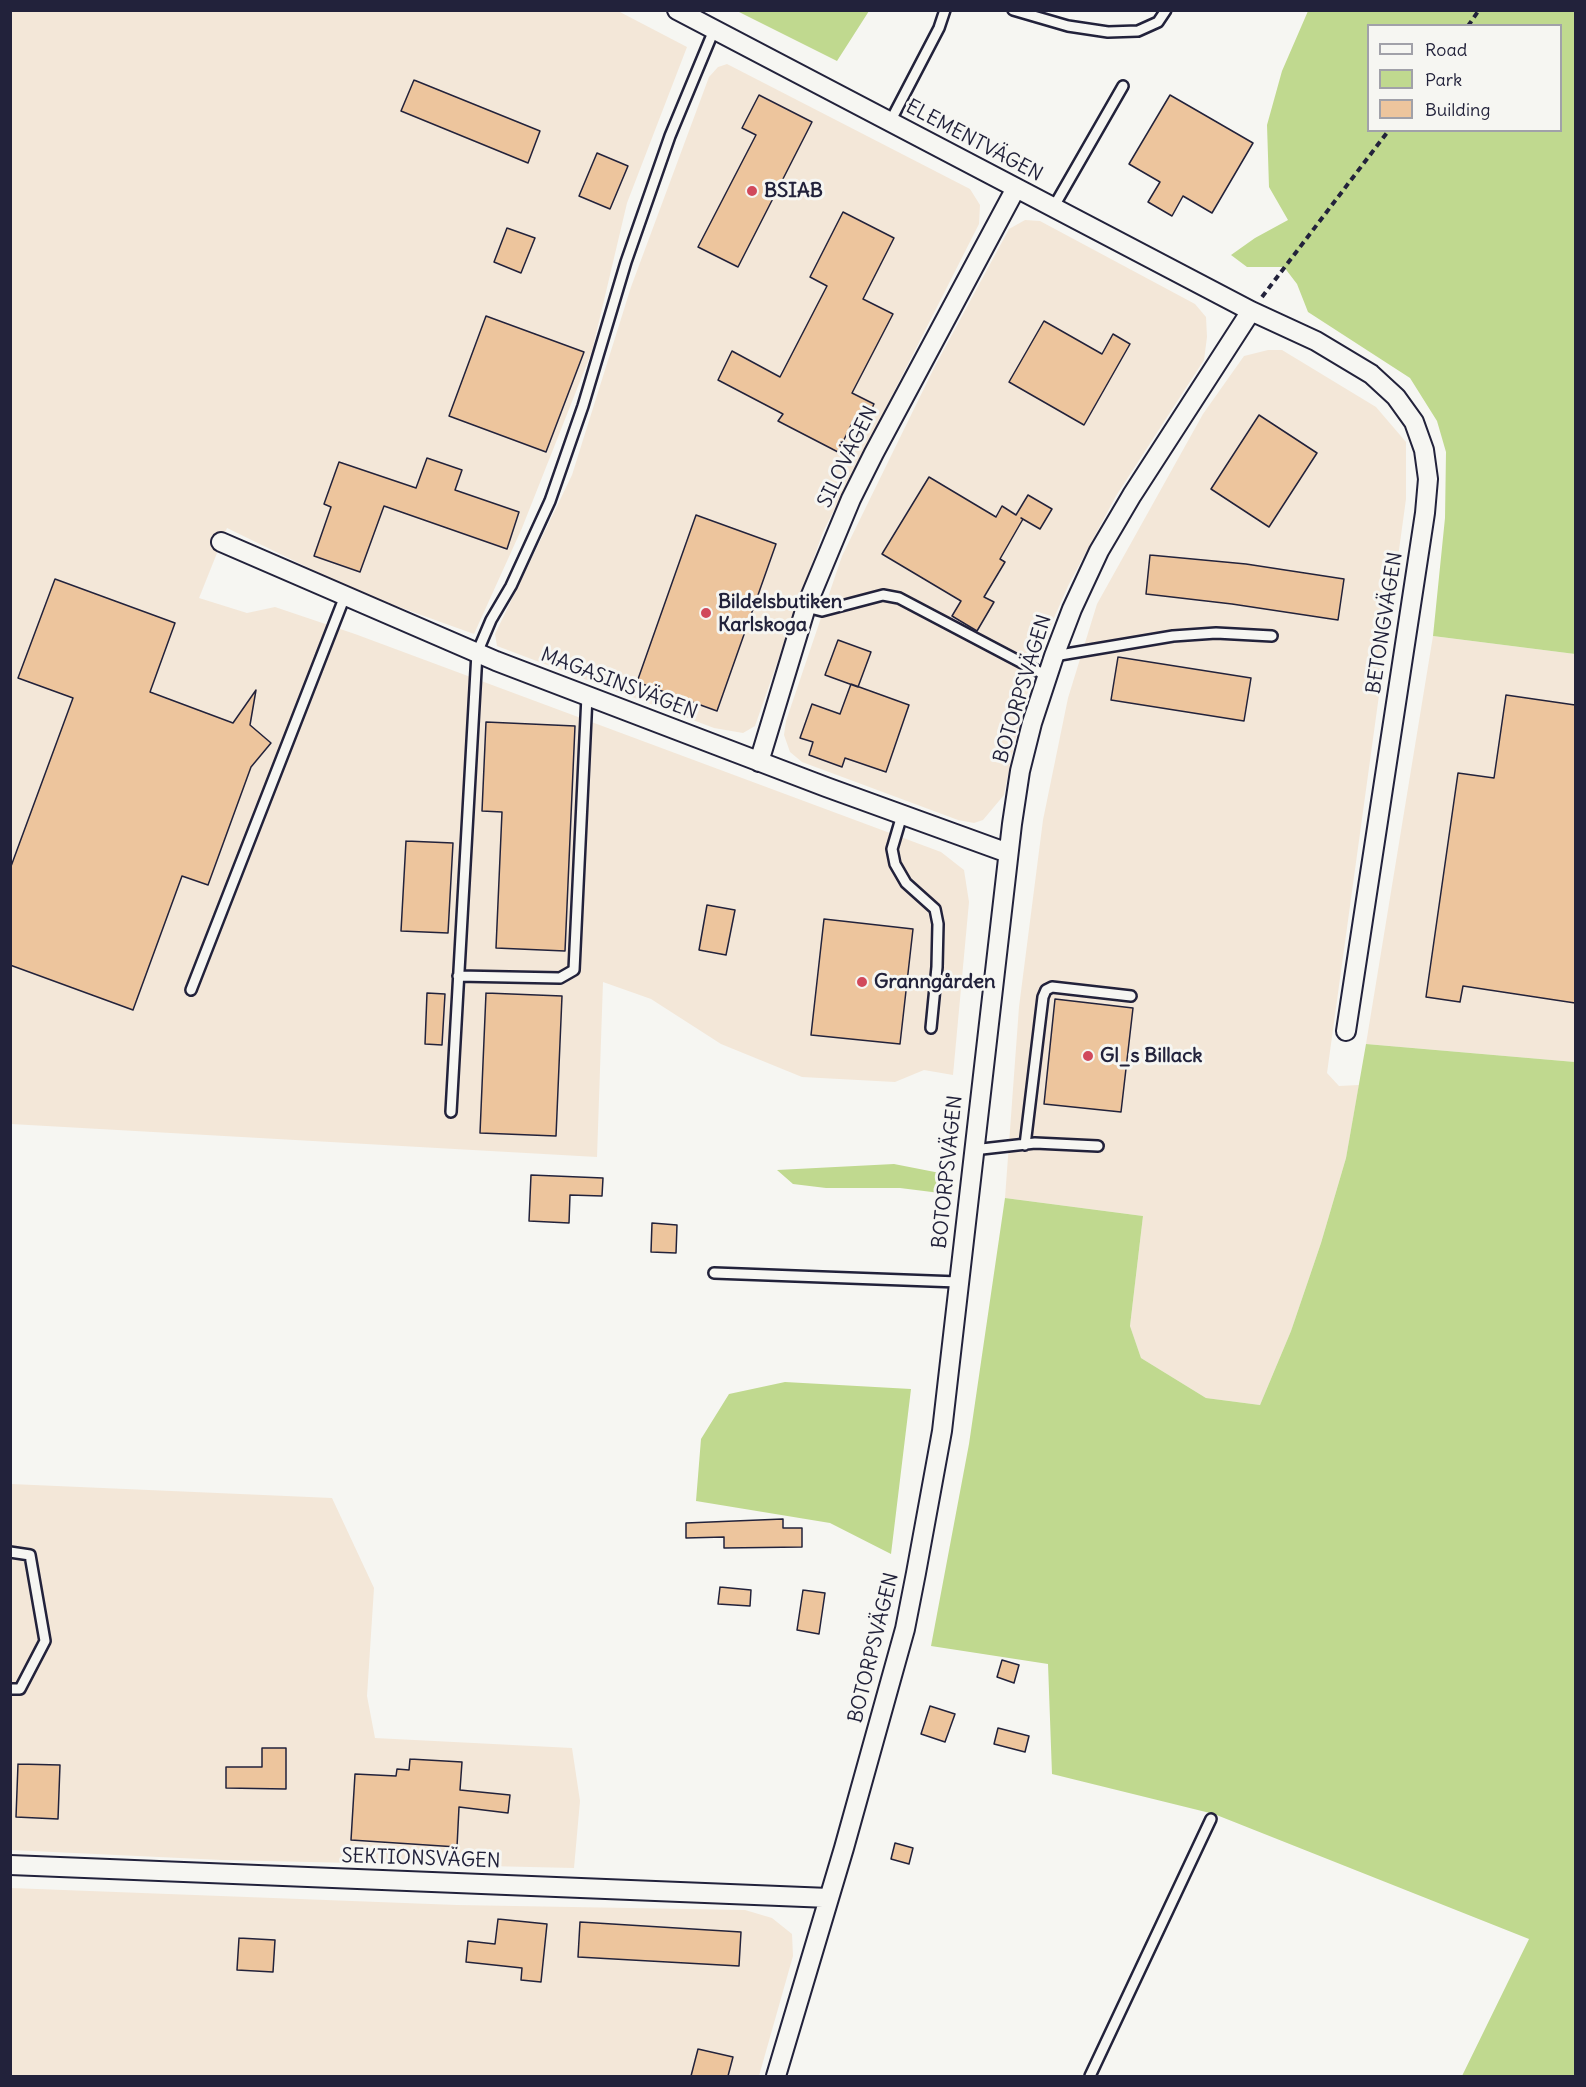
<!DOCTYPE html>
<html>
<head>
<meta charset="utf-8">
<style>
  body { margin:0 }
  #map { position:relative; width:1586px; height:2087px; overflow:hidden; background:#f6f6f2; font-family:Delius,sans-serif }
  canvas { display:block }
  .frame { position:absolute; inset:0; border:12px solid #22223b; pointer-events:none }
  .legend { position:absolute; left:1367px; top:24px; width:195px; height:108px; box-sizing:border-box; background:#f6f6f2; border:2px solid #a1a1a9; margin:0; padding:8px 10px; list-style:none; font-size:18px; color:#22223b }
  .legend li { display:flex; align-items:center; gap:12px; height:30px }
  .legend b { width:30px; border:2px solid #a1a1a9 }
</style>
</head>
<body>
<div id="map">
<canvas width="1586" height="2087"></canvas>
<div class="frame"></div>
<ul class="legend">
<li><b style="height:8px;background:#f6f6f2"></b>Road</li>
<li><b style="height:16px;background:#c0d98f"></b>Park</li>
<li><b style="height:16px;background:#edc59d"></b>Building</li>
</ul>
</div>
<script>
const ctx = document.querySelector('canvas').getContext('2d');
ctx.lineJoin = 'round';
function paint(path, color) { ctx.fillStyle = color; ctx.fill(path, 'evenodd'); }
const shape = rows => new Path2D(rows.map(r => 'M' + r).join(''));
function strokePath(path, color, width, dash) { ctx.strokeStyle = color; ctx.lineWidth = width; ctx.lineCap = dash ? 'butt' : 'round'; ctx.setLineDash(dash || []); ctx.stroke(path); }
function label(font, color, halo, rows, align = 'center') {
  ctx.font = font + ' Delius,sans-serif'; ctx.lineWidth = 6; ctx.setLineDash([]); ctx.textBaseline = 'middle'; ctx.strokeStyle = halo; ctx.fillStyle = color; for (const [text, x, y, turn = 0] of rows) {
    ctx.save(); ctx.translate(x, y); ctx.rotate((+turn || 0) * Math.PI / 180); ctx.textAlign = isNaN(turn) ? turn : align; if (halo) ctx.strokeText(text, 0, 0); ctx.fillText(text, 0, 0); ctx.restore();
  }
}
paint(shape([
  [10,11,618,11,687,47,627,203,592,351,522,528,474,634,360,593,227,528,199,598,247,613,275,607,355,634,941,852,964,870,969,902,953,1075,924,1070,895,1082,802,1077,721,1044,651,999,603,982,597,1157,11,1124],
  [727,64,970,189,980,205,979,224,823,532,755,726,743,733,714,728,497,646,495,634,572,475,631,287,709,77,718,67],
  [1025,220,1040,221,1195,304,1206,317,1207,337,1204,360,1116,496,1068,586,1037,657,1015,741,1004,795,983,820,974,823,958,820,802,762,790,752,784,735,786,721,842,556,935,366,1009,229],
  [1268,350,1282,350,1376,407,1406,442,1406,499,1327,1073,1339,1086,1359,1085,1346,1158,1321,1243,1291,1331,1260,1405,1206,1398,1141,1358,1130,1326,1143,1216,1005,1198,1019,1007,1043,820,1068,698,1097,604,1203,414,1244,356],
  [1433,636,1575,654,1575,1062,1366,1044],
  [11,1484,332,1498,374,1588,367,1696,375,1738,572,1748,580,1801,574,1868,222,1860,11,1850],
  [11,1888,457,1905,745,1910,772,1918,792,1934,793,1956,759,2076,11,2076]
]), '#f3e7d8');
paint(shape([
  [737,11,869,10,869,11,837,61],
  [1308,11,1575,11,1575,654,1433,636,1445,518,1446,452,1437,421,1410,378,1308,312,1297,284,1284,267,1247,267,1231,255,1255,238,1288,220,1269,187,1267,125,1282,71],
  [1368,26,1560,26,1560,130,1368,130],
  [1366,1044,1575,1062,1575,2076,1462,2076,1529,1939,1214,1814,1052,1774,1048,1664,931,1646,969,1444,1005,1198,1143,1216,1130,1326,1141,1358,1206,1398,1260,1405,1291,1331,1321,1243,1346,1158],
  [894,1164,940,1173,940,1193,900,1188,826,1188,793,1184,777,1170],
  [785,1382,911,1389,891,1554,830,1523,696,1501,701,1439,729,1394]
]), '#c0d98f');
const building = shape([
  [414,80,540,131,528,163,401,111,414,80],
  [759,95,812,122,738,267,698,247,756,135,742,128,759,95],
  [1170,95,1253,143,1212,213,1183,196,1172,216,1148,202,1160,182,1129,164,1170,95],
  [597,153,628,166,610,209,579,196,597,153],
  [843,212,894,238,863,299,893,314,852,393,874,404,865,422,855,417,838,452,778,421,783,414,718,380,732,351,780,377,827,286,810,277,843,212],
  [507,228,535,238,521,273,494,262,507,228],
  [486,316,584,352,546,452,449,416,486,316],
  [1044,321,1102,354,1113,334,1130,344,1084,425,1009,382,1044,321],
  [1259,415,1317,453,1269,527,1211,489,1259,415],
  [427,458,462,470,455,490,519,512,507,549,384,506,360,572,314,556,331,507,324,504,339,462,416,488,427,458],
  [929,477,996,517,1002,506,1016,515,1028,495,1052,509,1040,529,1021,518,1023,519,1000,559,1005,562,984,597,994,602,977,631,952,616,961,601,882,554,929,477],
  [696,515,776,544,717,711,637,682,696,515],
  [1150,555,1246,564,1344,579,1338,620,1232,604,1146,594,1150,555],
  [55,579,175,623,150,692,233,723,256,690,250,725,271,743,251,767,208,885,182,876,133,1010,10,965,10,869,73,698,18,678,55,579],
  [838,640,871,652,858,687,825,675,838,640],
  [1118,657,1251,678,1244,721,1111,700,1118,657],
  [851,684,909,705,886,772,845,758,842,767,809,755,813,742,800,738,812,704,840,714,851,684],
  [1506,695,1575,705,1575,1003,1463,986,1460,1002,1426,997,1458,773,1494,778,1506,695],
  [486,722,575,726,565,951,496,948,502,812,482,811,486,722],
  [406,841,453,843,448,933,401,931,406,841],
  [707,905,735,910,726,955,699,950,707,905],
  [824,919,913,929,900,1044,811,1035,824,919],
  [427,993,445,994,442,1045,425,1044,427,993],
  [486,993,562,996,556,1136,480,1133,486,993],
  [1055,999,1133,1008,1121,1112,1044,1104,1055,999],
  [531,1175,603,1178,602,1196,570,1195,569,1223,529,1221,531,1175],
  [652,1223,677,1225,676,1253,651,1252,652,1223],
  [783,1519,783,1528,802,1528,802,1547,724,1548,724,1537,686,1538,686,1523,783,1519],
  [720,1587,751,1590,750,1606,718,1604,720,1587],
  [803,1590,825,1593,819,1634,797,1630,803,1590],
  [1002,1660,1019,1665,1014,1683,997,1677,1002,1660],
  [930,1706,955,1714,945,1742,921,1734,930,1706],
  [998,1728,1029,1736,1025,1752,994,1744,998,1728],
  [262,1748,286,1748,286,1789,226,1788,226,1767,262,1767,262,1748],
  [410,1759,462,1762,460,1790,510,1795,508,1813,459,1807,457,1847,351,1840,355,1774,396,1776,397,1769,409,1770,410,1759],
  [18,1764,60,1765,58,1819,16,1817,18,1764],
  [895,1843,913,1848,909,1864,891,1859,895,1843],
  [498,1919,547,1924,541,1982,521,1980,522,1968,466,1962,468,1941,495,1944,498,1919],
  [580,1922,741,1932,739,1966,578,1957,580,1922],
  [239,1938,275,1940,273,1972,237,1970,239,1938],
  [698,2049,733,2057,728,2076,691,2076,698,2049]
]);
paint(building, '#edc59d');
strokePath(building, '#22223b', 1.5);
const service = shape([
  [1013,10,1068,26,1108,32,1138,31,1158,22,1166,10],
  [890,122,939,28,945,10],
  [1053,208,1123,86],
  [806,607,822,611,883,595,899,598,1047,676],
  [1054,656,1173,636,1216,633,1272,636],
  [902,815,892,849,895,864,906,883,935,909,938,924,937,967,931,1028],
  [458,976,560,978,574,970,587,696],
  [191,990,345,596],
  [451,1112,477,653,491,620,511,586,550,501,583,406,626,262,670,136,714,30],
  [1025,1145,1043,997,1046,990,1052,987,1131,996],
  [973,1150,1035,1143,1098,1146],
  [714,1273,958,1282],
  [10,1552,30,1555,45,1641,20,1689,10,1689],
  [1090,2076,1211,1819]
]);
const minor = shape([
  [677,10,1251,311,1316,341,1371,374,1396,397,1414,422,1424,450,1428,479,1425,513,1346,1031],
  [221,542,496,661,826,787,1008,853],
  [759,762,806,607,851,499,874,453,1016,188],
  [10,1865,829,1898],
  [776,2076,844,1848,905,1629,916,1573,942,1431,1012,824,1020,771,1032,723,1054,656,1072,609,1099,551,1132,495,1251,311]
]);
strokePath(service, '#22223b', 14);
strokePath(minor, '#22223b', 22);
strokePath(shape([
  [1468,26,1479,10],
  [1262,297,1389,130]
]), '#22223b', 4, [6, 4.5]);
strokePath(service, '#f6f6f2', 9);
strokePath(minor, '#f6f6f2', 18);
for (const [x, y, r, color] of [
  [752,191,6,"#d1495b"],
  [706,613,6,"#d1495b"],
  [862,982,6,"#d1495b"],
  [1088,1056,6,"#d1495b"]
]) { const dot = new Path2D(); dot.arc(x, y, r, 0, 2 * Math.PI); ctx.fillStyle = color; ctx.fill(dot); strokePath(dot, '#f6f6f2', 2); }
label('20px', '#22223b', '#f6f6f2', [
  ["ELEMENTVÄGEN",974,141,28],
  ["SILOVÄGEN",848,457,-64],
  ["BETONGVÄGEN",1385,623,-81],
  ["MAGASINSVÄGEN",619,684,21],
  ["BOTORPSVÄGEN",1023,689,-73],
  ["BOTORPSVÄGEN",948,1172,-84],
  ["BOTORPSVÄGEN",874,1648,-76],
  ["SEKTIONSVÄGEN",421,1859,2]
]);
label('bold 20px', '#22223b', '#f6f6f2', [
  ["BSIAB",764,191],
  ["Bildelsbutiken",718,602],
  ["Karlskoga",718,625],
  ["Granngården",874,982],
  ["Gl_s Billack",1100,1056]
], 'left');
</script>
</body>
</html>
